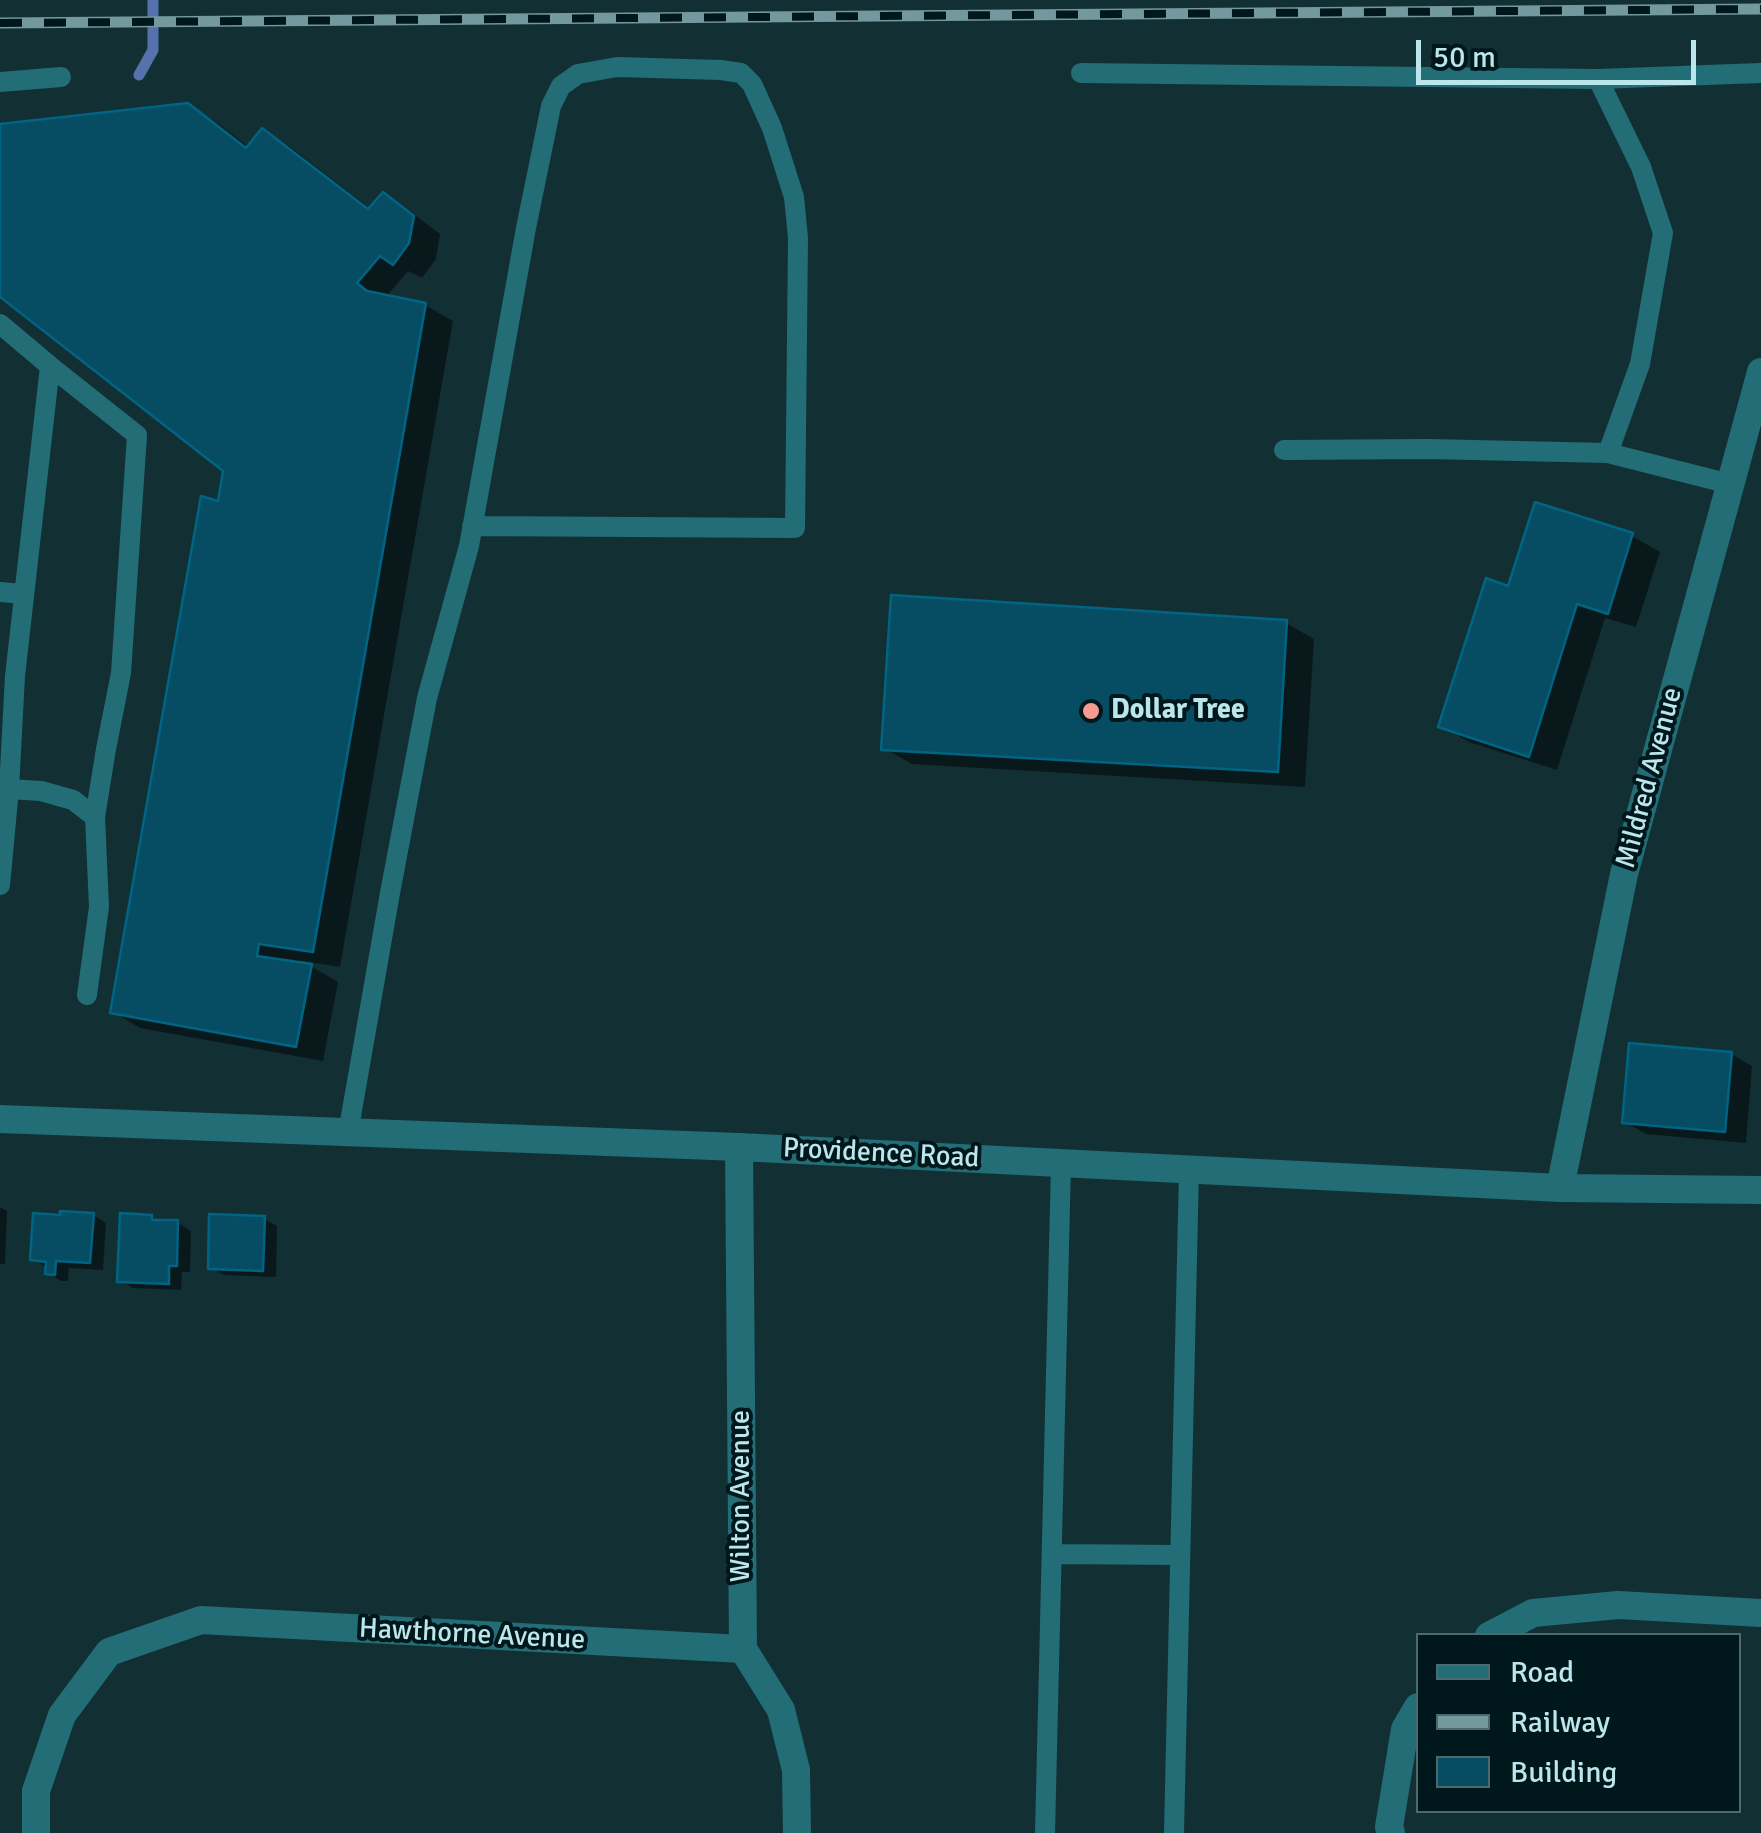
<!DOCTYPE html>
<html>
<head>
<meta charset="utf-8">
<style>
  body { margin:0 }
  #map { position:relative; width:1761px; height:1833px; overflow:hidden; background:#123034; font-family:Signika,sans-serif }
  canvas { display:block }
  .legend { position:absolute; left:1416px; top:1633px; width:325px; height:180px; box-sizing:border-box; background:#00171b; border:2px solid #4b6a6f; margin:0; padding:12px 18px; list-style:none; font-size:30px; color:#bbe6ec }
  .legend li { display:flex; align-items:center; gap:20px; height:50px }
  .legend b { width:50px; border:2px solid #4b6a6f }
  .scale { position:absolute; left:1416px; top:40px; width:280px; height:45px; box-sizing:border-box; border:5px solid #bbe6ec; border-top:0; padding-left:12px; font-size:30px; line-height:35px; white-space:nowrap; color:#bbe6ec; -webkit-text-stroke:8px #00171b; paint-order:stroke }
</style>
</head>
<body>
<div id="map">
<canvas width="1761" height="1833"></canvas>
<ul class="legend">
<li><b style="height:12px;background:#226d76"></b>Road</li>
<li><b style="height:12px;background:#73989d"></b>Railway</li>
<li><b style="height:28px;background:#064c63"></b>Building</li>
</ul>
<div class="scale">50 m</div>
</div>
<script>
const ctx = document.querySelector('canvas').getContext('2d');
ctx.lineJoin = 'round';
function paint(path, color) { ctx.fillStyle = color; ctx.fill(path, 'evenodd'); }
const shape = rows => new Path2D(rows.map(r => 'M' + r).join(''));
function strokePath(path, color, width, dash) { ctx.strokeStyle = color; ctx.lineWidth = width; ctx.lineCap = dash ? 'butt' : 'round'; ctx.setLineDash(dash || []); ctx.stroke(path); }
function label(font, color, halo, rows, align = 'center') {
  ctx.font = font + ' Signika,sans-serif'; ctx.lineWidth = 8; ctx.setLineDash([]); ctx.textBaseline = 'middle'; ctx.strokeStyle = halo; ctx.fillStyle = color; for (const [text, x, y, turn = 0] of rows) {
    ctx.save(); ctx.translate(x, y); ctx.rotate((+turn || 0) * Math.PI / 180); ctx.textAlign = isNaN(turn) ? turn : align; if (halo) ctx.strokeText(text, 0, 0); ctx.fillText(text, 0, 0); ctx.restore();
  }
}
paint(shape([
  [188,106,216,122,250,148,263,132,290,147,371,209,383,196,411,212,440,234,436,259,422,278,408,271,385,298,425,305,453,321,340,967,302,961,338,982,323,1061,140,1028,113,1012,226,470,0,294,0,126],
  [1536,505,1632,536,1660,552,1636,627,1605,618,1557,770,1469,742,1441,726,1510,589],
  [1286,623,1314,639,1305,787,912,764,884,748],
  [1731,1054,1752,1066,1746,1143,1646,1134,1625,1122],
  [0,1207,7,1211,5,1264,0,1264],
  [93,1215,106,1223,103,1270,69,1268,68,1281,61,1281,48,1273,46,1267,32,1259],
  [151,1217,161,1223,178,1223,191,1231,190,1272,182,1272,181,1290,133,1288,120,1280],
  [264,1219,277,1226,276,1277,224,1275,210,1267]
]), '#0007');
strokePath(shape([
  [139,75,153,50,153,0]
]), '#5572ad', 11);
const building = shape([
  [188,103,246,148,262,128,368,209,383,192,414,216,409,243,393,265,380,256,357,283,367,291,426,303,313,952,259,944,257,956,312,964,296,1047,110,1013,201,496,218,501,223,471,0,297,0,124,188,103],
  [1535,502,1633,533,1608,614,1577,604,1529,757,1438,727,1486,578,1508,586,1535,502],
  [891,595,1287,620,1278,772,881,750,891,595],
  [1629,1043,1732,1052,1725,1132,1622,1123,1629,1043],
  [60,1211,94,1213,90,1263,56,1261,55,1275,45,1274,46,1262,30,1260,33,1213,60,1215,60,1211],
  [120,1213,152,1215,152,1220,178,1220,177,1266,169,1266,169,1284,117,1282,120,1213],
  [209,1214,265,1216,263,1271,208,1269,209,1214]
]);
paint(building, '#064c63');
strokePath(building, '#016482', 2.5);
strokePath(shape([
  [1081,73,1598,79,1761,73],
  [1598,79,1641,167,1663,233,1640,364,1608,453],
  [0,82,61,77],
  [0,324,50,366,15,676,9,789,0,885],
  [50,366,137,435,121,673,106,749,95,817],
  [1284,450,1428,449,1608,453,1730,484],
  [0,592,23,594],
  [9,789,41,791,73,800,95,817,99,907,87,995],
  [348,1133,390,893,427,698,469,546,526,228,551,106,561,86,578,74,617,67,721,70,741,73,752,84,772,128,794,197,798,238,795,528,472,526],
  [1052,1554,1179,1555],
  [1045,1833,1061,1163],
  [1174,1833,1189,1169]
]), '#226d76', 20);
strokePath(shape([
  [739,1147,743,1649,781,1710,796,1770,797,1833],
  [1560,1188,1624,874,1761,372],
  [1489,1636,1533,1613,1618,1605,1761,1613],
  [36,1833,36,1791,62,1715,109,1652,201,1620,743,1649],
  [1391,1833,1389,1827,1405,1729,1418,1707]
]), '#226d76', 28);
strokePath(shape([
  [0,1119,739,1147,1560,1188,1761,1190]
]), '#226d76', 28);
const rail = shape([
  [0,23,1761,9]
]);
strokePath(rail, '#73989d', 11);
strokePath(rail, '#00171b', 8, [22]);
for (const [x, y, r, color] of [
  [1091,711,10,"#f59c91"]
]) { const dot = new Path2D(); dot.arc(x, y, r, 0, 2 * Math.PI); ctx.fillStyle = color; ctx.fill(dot); strokePath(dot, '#00171b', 4); }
label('bold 28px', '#bbe6ec', '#00171b', [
  ["Dollar Tree",1111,711]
], 'left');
label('28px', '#bbe6ec', '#00171b', [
  ["Mildred Avenue",1650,778,-75],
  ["Providence Road",881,1154,3],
  ["Wilton Avenue",742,1496,-90],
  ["Hawthorne Avenue",472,1635,3]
]);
</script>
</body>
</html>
